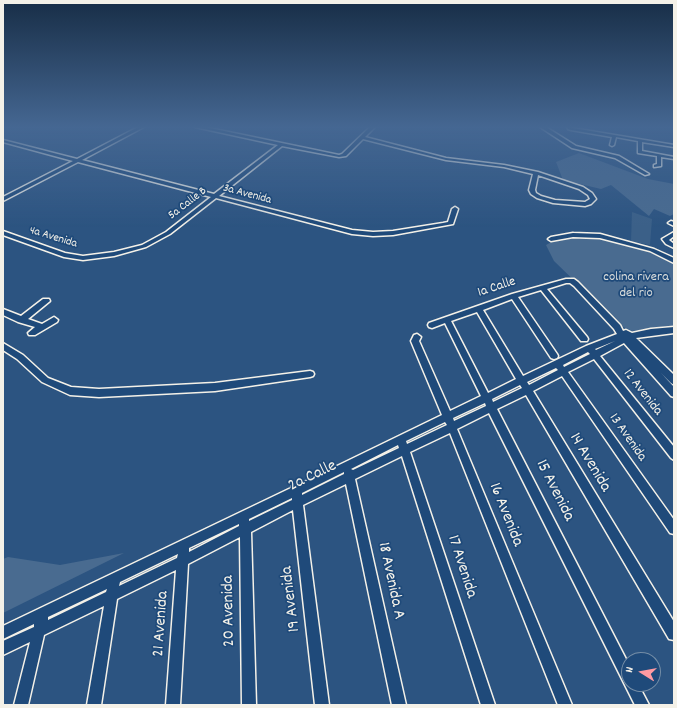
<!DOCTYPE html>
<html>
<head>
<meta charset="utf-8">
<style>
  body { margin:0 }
  #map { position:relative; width:677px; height:708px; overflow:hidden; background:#2c5481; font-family:Dekko,sans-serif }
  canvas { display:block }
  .frame { position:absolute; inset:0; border:4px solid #f4f1e8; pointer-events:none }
  .north { position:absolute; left:621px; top:652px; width:40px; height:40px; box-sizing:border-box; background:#1f4a7a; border:1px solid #748da6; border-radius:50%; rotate:281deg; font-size:11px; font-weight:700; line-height:16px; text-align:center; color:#f4f1e8 }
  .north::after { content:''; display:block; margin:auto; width:14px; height:18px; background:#ff9aa2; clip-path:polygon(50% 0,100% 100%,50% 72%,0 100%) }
</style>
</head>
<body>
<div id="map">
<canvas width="677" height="708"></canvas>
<div class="frame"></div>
<div class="north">N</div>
</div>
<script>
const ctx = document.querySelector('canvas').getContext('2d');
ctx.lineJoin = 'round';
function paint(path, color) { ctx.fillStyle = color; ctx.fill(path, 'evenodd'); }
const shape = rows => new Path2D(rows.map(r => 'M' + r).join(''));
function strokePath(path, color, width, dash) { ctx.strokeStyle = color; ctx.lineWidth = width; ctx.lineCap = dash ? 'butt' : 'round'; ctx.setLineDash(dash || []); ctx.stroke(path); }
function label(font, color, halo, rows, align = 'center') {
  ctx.font = font + ' Dekko,sans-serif'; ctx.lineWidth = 3.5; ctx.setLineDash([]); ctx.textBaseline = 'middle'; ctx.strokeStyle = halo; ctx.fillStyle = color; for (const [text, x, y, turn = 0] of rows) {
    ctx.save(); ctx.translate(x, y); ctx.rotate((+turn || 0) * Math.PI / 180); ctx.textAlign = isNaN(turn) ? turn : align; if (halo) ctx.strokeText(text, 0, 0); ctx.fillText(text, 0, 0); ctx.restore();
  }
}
paint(shape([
  [632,212,652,219,650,245,631,241]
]), '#3b6088');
paint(shape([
  [579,153,648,179,674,184,674,214,670,216,654,209,649,216,611,185,601,189,563,180,556,162],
  [583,235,609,238,638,246,674,261,674,331,668,326,632,331,621,326,554,261,546,245,555,240],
  [124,553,3,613,3,559,8,557,60,565]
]), '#496b90');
const street = shape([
  [138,127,144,127,82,160,214,194,278,145,195,127,205,127,339,155,342,154,370,127,375,127,365,137,446,158,504,165,538,172,583,187,592,193,596,199,591,204,585,206,553,203,537,198,531,194,529,190,533,174,504,167,446,160,363,139,346,156,339,157,282,146,219,196,352,230,373,232,393,231,443,223,448,222,452,209,455,207,458,209,453,224,393,235,373,236,352,234,216,198,170,234,146,247,114,256,83,260,64,257,3,235,3,231,65,253,83,256,114,252,142,245,166,232,211,197,78,162,3,201,3,197,73,161,3,142,3,140,77,159,138,127],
  [538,175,579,189,588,195,590,199,585,202,555,200,541,196,536,193,535,190,538,175],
  [540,127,546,127,576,146,619,156,649,174,645,175,615,158,572,148,540,127],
  [567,127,674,145,674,147,642,142,642,151,674,157,674,159,661,157,661,166,654,167,654,165,657,164,657,156,638,153,638,141,616,137,614,145,612,146,610,145,612,137,571,130,568,129,567,127],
  [671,221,674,222,674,226,668,223,671,221],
  [674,232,674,236,669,240,674,244,674,248,666,244,662,239,674,232],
  [573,233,600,234,654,249,674,258,674,263,650,251,600,238,573,237,551,241,548,239,551,237,573,233],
  [566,279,574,279,578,282,620,325,623,331,626,330,632,333,651,329,674,327,674,333,636,338,674,375,674,385,671,383,661,373,674,387,674,397,671,396,624,343,600,356,674,447,674,460,671,458,594,359,568,372,674,520,674,534,670,533,562,376,533,391,674,622,674,640,669,639,526,395,497,409,629,665,629,684,638,684,649,705,635,705,489,413,457,429,572,705,558,705,450,433,410,452,495,705,481,705,402,456,355,479,406,705,392,705,346,484,303,505,329,705,315,705,293,510,251,532,256,705,242,705,240,537,188,564,180,705,166,705,176,570,117,599,101,705,87,705,104,606,44,635,28,705,14,705,30,642,3,655,3,641,34,627,34,624,3,639,3,626,291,488,292,485,298,485,442,415,411,341,414,335,417,334,421,337,419,341,450,411,481,396,445,323,432,328,429,327,428,325,429,323,512,294,566,279],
  [566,283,570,283,574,286,614,329,617,334,586,346,523,376,483,310,512,299,551,358,554,359,557,358,558,356,557,354,518,297,541,290,581,341,587,341,588,339,587,337,547,289,566,283],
  [477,312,516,379,488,393,451,321,477,312],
  [615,341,596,350,595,349,615,341],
  [588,352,590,354,564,367,563,365,588,352],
  [556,368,558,370,529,385,527,382,556,368],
  [520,385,522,388,493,402,492,399,520,385],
  [485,403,486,406,454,421,453,418,485,403],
  [445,422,447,425,407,444,406,441,445,422],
  [398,445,399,448,353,470,351,469,398,445],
  [344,472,344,474,302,495,302,493,344,472],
  [292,498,292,500,249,521,249,519,292,498],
  [239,524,239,526,189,552,189,548,239,524],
  [178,554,177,558,119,586,120,582,178,554],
  [107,589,106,592,48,620,48,617,107,589],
  [43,299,49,299,50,301,28,319,42,324,54,317,58,320,57,322,35,335,29,335,28,333,35,327,18,322,3,315,3,309,21,316,43,299],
  [3,343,23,355,48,378,71,387,99,389,215,383,310,371,313,372,314,374,313,376,310,377,215,391,99,397,70,395,42,382,17,359,3,350,3,343]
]);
strokePath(street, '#f4f1e8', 3);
paint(street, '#1f4a7a');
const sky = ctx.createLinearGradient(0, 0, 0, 227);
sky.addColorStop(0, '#182e47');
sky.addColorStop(0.56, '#456792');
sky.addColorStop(1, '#45679200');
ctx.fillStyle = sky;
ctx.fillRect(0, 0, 677, 227);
label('12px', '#f4f1e8', '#1f4a7a', [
  ["3a Avenida",247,195,15],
  ["5a Calle B",188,204,-38],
  ["4a Avenida",53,238,17]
]);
label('14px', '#dadddb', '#1f4a7a', [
  ["colina rivera",636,278],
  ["del rio",636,294]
]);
label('14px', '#f4f1e8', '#1f4a7a', [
  ["1a Calle",497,288,-18],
  ["12 Avenida",642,393,52],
  ["13 Avenida",627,438,55]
]);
label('17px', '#f4f1e8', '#1f4a7a', [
  ["14 Avenida",589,463,59],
  ["2a Calle",313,477,-26],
  ["15 Avenida",554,491,63],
  ["16 Avenida",505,515,68],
  ["17 Avenida",461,567,72],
  ["18 Avenida A",390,581,78],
  ["19 Avenida",292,599,-97],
  ["20 Avenida",230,611,-91],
  ["21 Avenida",162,624,-86]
]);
</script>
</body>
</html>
